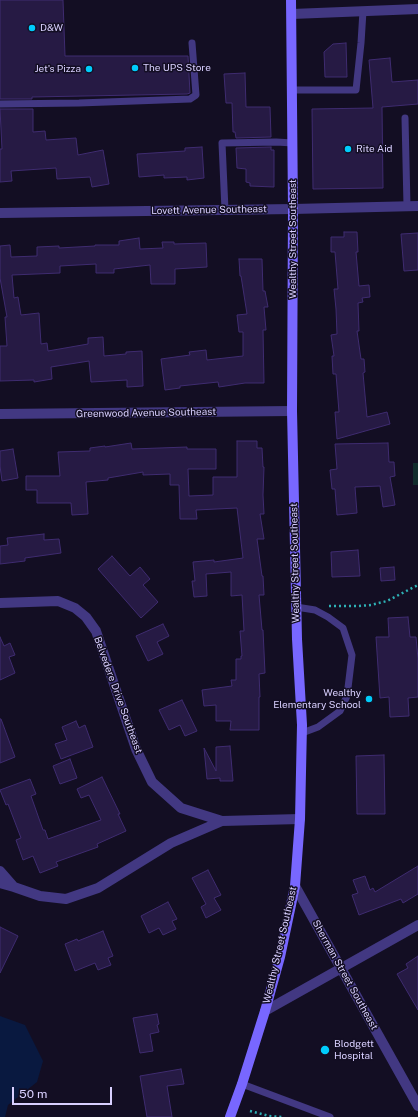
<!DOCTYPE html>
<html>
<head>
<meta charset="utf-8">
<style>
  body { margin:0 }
  #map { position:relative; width:418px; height:1117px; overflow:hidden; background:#130e23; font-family:"Public Sans",sans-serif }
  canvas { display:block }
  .scale { position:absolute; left:12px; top:1087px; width:100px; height:18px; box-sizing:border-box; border:2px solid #d9d0ff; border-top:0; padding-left:5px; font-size:12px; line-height:14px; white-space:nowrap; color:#d9d0ff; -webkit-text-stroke:3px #130e23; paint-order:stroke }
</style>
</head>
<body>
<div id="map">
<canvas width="418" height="1117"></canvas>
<div class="scale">50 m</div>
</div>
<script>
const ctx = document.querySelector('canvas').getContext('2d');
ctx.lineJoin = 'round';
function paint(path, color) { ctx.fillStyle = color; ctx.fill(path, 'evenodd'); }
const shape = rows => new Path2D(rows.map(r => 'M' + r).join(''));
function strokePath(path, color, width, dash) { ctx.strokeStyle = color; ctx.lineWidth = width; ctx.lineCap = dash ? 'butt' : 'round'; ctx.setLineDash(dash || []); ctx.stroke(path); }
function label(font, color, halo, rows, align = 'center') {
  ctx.font = font + ' "Public Sans",sans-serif'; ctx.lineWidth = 3; ctx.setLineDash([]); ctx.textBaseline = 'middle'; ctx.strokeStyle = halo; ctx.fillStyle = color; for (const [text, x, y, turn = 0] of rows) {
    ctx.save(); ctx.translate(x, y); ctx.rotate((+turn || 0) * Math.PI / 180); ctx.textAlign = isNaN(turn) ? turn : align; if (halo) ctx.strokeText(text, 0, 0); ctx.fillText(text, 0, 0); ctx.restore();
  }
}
paint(shape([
  [413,463,418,463,418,485,413,485]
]), '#112c2d');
paint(shape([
  [0,1016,25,1025,43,1061,37,1082,8,1105,5,1117,0,1117]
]), '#091940');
const building = shape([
  [0,0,63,0,65,56,188,56,190,93,187,94,32,97,32,99,0,99,0,0],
  [346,43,347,77,325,77,324,52,333,44,346,43],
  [390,58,392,82,418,80,418,104,382,107,383,188,313,189,312,109,373,108,369,60,390,58],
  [245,73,246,107,270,107,271,137,236,138,235,132,233,132,232,103,226,103,224,74,245,73],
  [0,109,33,109,33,132,45,131,46,140,76,138,78,155,103,150,109,184,92,187,90,177,57,179,56,168,11,171,12,181,0,182,0,149,2,149,0,109],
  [202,147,204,178,187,180,187,177,164,178,164,175,139,177,137,154,185,151,185,148,202,147],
  [271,147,271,150,274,150,274,187,250,186,250,183,246,182,246,169,237,168,236,148,271,147],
  [344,232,357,232,358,252,356,252,359,286,369,285,370,297,362,298,363,302,358,303,359,331,357,331,361,359,364,359,365,372,363,373,367,417,387,412,390,424,337,439,335,412,339,412,336,374,333,374,332,356,334,356,331,335,337,334,336,309,334,289,338,289,335,252,331,252,331,237,344,237,344,232],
  [418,233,418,270,404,271,401,234,418,233],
  [139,238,140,249,163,248,162,242,174,242,174,244,206,243,207,267,175,269,175,284,151,284,150,265,114,269,114,273,96,273,96,264,60,266,60,273,12,275,14,298,18,297,21,315,39,313,41,344,47,343,48,351,88,344,88,338,103,337,104,356,126,354,126,352,142,351,143,386,127,387,127,380,91,382,89,361,51,367,52,379,34,382,34,380,0,381,0,346,7,346,5,317,7,317,0,278,0,246,10,245,11,257,37,256,37,247,59,246,59,248,95,246,95,245,119,245,119,241,139,238],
  [239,259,262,259,263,291,265,291,268,307,264,307,266,330,263,330,264,383,245,383,219,387,218,382,180,386,180,388,165,390,161,359,190,355,189,352,206,350,207,360,243,356,243,332,239,332,237,315,247,314,241,276,240,276,239,259],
  [237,441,257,441,257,448,262,448,263,467,264,467,263,495,264,514,260,514,264,539,257,539,262,576,263,576,264,595,259,595,262,630,263,630,265,673,259,674,260,697,259,697,259,730,230,730,231,721,216,721,216,705,204,706,202,690,232,686,231,680,236,680,236,659,241,659,241,656,242,656,240,631,244,631,242,595,231,596,231,572,206,574,207,596,194,597,192,581,195,581,193,562,214,560,214,562,243,558,237,508,196,510,197,519,180,519,179,485,170,485,170,474,143,475,143,472,108,478,108,480,86,482,88,514,72,515,71,503,37,503,37,490,26,490,26,476,60,476,58,452,90,451,90,448,105,446,105,447,131,443,132,449,187,447,187,449,216,449,216,469,188,469,189,496,213,495,213,477,237,477,237,441],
  [388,443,389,462,394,462,395,476,390,477,395,505,383,507,380,486,355,487,357,513,337,515,335,489,332,489,330,470,337,469,335,444,388,443],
  [13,449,18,478,2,481,0,466,0,451,13,449],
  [44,534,44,540,59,539,61,553,25,558,25,561,0,564,0,546,8,545,7,538,44,534],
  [358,550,360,576,332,577,331,552,358,550],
  [112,556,130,576,140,567,150,579,143,585,158,602,141,618,98,569,112,556],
  [394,567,395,580,381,581,380,568,394,567],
  [408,617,410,637,416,637,418,659,418,697,408,698,409,716,390,717,389,697,380,698,376,637,389,637,388,618,408,617],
  [163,624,169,636,157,642,163,654,148,661,136,636,163,624],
  [0,637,4,646,10,643,15,655,9,657,15,673,0,680,0,637],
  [182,700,197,731,185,736,180,725,169,730,159,710,182,700],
  [0,719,1,719,15,757,0,763,0,719],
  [76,721,79,728,85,725,93,747,61,759,55,744,67,740,62,727,76,721],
  [230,746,233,781,220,781,220,778,207,779,204,748,216,771,216,747,230,746],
  [384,755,385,814,357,814,356,756,384,755],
  [70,759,77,778,60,784,53,766,70,759],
  [102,777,120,814,118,814,126,831,97,844,98,847,56,862,58,866,40,873,33,856,23,860,16,840,21,838,8,804,6,805,0,790,30,779,36,794,31,796,43,830,45,830,48,839,101,820,89,795,81,798,77,789,102,777],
  [418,866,418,894,403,903,401,899,359,915,352,895,358,893,353,880,365,876,370,890,373,888,375,892,418,866],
  [208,870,221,895,214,898,221,910,206,918,201,907,206,904,192,878,208,870],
  [168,902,177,919,172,921,176,929,163,935,159,928,149,933,141,916,168,902],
  [0,927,18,936,0,973,0,927],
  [103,931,113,956,108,958,111,965,98,970,95,963,75,971,65,944,77,939,78,941,103,931],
  [418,956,418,1010,397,974,408,968,406,964,418,956],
  [157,1014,159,1024,157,1025,159,1032,150,1034,153,1051,140,1053,133,1018,157,1014],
  [181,1069,184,1084,167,1086,172,1117,147,1117,140,1076,181,1069]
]);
paint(building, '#261a44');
strokePath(building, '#3f2c70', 1);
strokePath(shape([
  [329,606,359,606,371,605,387,601,418,585],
  [250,1111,269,1116,283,1117]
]), '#2eb1b5', 2.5, [2, 3]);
strokePath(shape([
  [292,90,356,90,361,43,363,11],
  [0,104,79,103,190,99,196,95,192,43],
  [405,118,407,206],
  [225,210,222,143,276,142,293,143],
  [296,607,315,610,328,617,343,628,352,655,347,696,340,711,318,727,302,733],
  [242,1084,330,1117]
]), '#423882', 7);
strokePath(shape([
  [292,14,418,9],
  [0,213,293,209,418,206],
  [0,414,292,411],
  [0,603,58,601,75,608,86,617,96,631,136,749,152,782,181,808,222,821,300,819],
  [0,871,14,887],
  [0,883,14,887,40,896,66,899,98,888,171,843,222,821],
  [295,886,418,1106],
  [265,1011,418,925]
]), '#423882', 10);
strokePath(shape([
  [230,1117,242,1084,265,1011,280,957,295,886,300,819,302,725,297,639,292,411,293,209,291,0]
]), '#7867ff', 10);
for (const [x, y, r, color] of [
  [32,28,4,"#00ccfb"],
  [135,68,4,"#00ccfb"],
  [89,69,4,"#00ccfb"],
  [348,149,4,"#00ccfb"],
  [369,699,4,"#00ccfb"],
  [325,1050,5,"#00ccfb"]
]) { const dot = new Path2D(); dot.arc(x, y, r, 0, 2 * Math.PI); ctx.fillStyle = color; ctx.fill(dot); strokePath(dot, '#130e23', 1.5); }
label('10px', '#d9d0ff', '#130e23', [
  ["D&W",40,28],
  ["The UPS Store",143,68],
  ["Jet's Pizza",81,69,"right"],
  ["Rite Aid",356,149],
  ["Wealthy",361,693,"right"],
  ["Elementary School",361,705,"right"],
  ["Blodgett",334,1044],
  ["Hospital",334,1056]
], 'left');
label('10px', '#d9d0ff', '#130e23', [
  ["Lovett Avenue Southeast",209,210,-1],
  ["Wealthy Street Southeast",293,239,-90],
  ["Greenwood Avenue Southeast",146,413,-1],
  ["Wealthy Street Southeast",295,563,-91],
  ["Belvedere Drive Southeast",118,695,70],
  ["Wealthy Street Southeast",280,945,-77],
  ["Sherman Street Southeast",345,975,61]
]);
</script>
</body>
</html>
